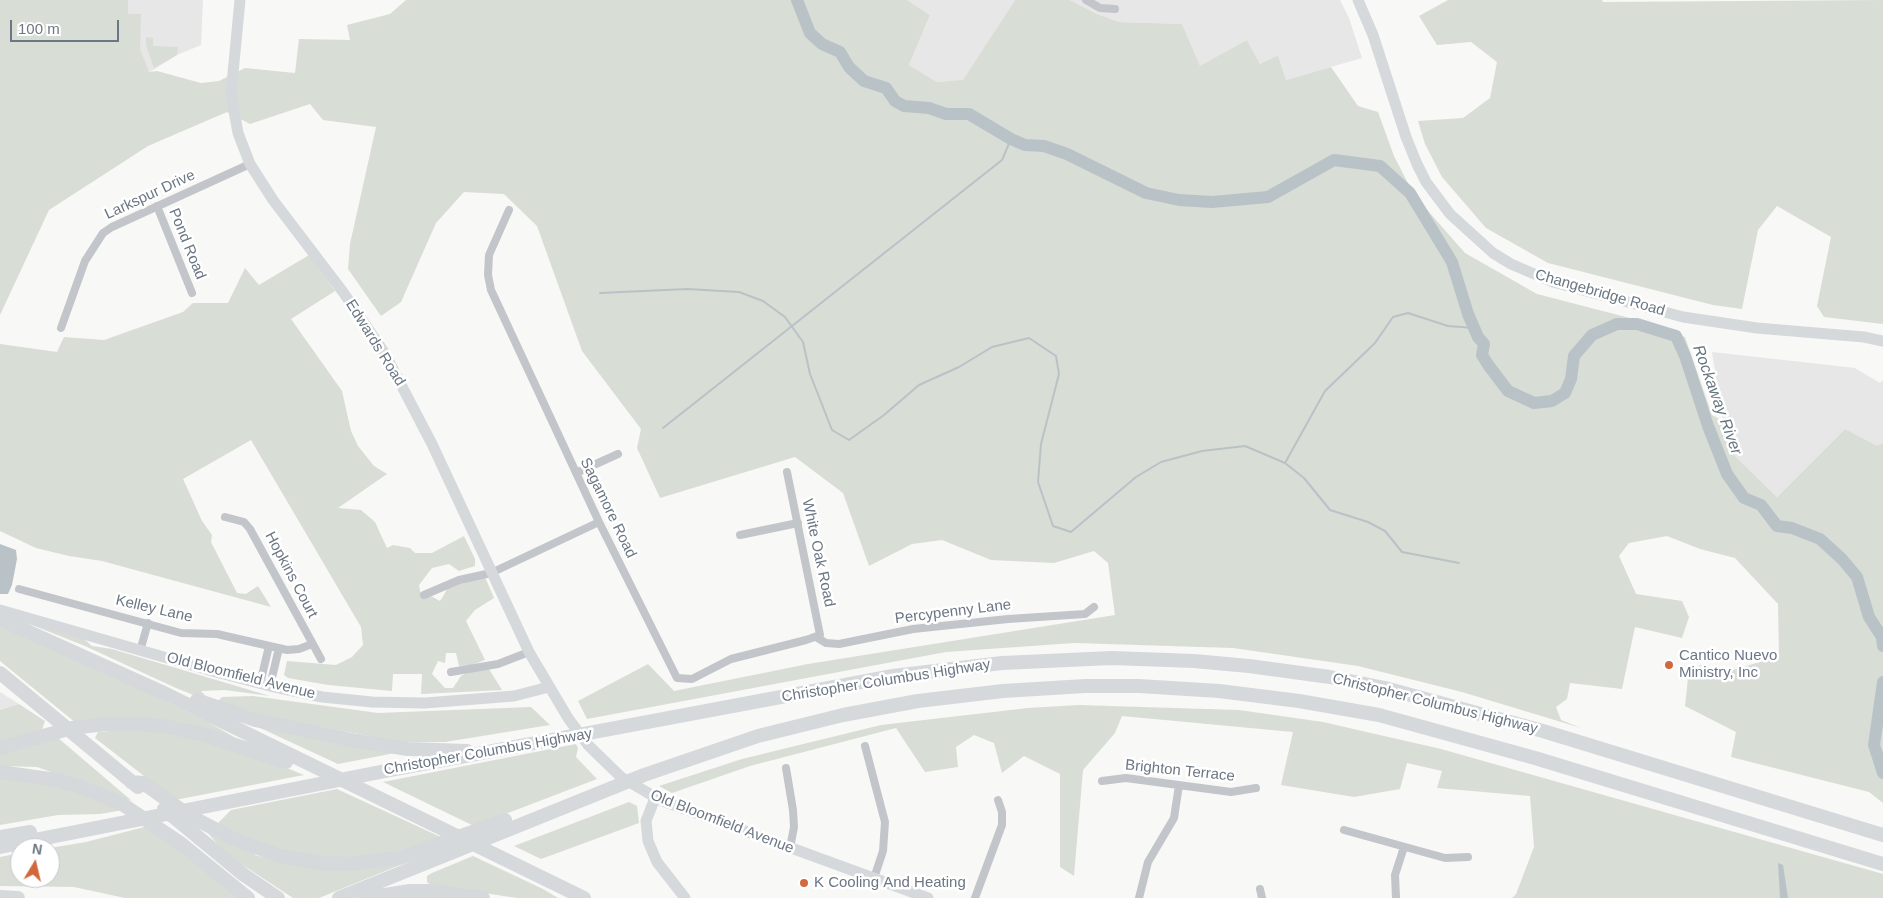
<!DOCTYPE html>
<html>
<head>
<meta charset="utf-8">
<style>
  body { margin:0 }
  #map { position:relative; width:1883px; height:898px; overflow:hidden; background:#f8f8f6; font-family:Arial,sans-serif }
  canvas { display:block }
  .north { position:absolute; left:10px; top:838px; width:50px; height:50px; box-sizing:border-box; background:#fff; border:1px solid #c4c9ce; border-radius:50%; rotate:9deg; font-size:14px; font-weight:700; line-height:20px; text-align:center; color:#6b7784 }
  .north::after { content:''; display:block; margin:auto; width:18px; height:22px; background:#d1683e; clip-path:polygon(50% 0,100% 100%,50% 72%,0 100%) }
  .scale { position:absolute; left:10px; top:20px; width:109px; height:22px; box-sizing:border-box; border:2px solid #6b7784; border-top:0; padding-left:6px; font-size:15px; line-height:18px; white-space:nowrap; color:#6b7784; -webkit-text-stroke:4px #fff; paint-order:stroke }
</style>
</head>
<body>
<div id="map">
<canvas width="1883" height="898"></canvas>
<div class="north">N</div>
<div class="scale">100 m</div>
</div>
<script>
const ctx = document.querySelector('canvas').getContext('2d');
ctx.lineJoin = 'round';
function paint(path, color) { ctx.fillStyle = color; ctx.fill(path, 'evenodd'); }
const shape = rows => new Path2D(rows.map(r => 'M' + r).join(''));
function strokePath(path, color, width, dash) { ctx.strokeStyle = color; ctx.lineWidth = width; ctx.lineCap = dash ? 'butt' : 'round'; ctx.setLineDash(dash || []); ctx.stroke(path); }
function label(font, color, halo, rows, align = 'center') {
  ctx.font = font + ' Arial,sans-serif'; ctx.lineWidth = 5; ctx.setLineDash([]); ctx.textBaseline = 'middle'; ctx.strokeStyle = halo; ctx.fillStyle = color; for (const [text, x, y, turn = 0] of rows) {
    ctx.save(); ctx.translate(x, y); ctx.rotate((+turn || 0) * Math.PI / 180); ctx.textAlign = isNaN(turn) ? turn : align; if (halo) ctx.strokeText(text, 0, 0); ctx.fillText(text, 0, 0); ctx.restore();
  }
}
paint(shape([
  [46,0,203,0,201,45,177,55,150,72],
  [907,0,1015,0,963,81,937,82,909,65,930,15],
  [1070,0,1340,0,1349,18,1362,58,1286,80,1278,55,1260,64,1247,40,1200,67,1182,24,1119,22,1097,14],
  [1712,352,1855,368,1880,383,1883,380,1883,443,1877,447,1845,429,1777,497,1735,456,1723,421],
  [0,692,19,704,0,710]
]), '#e6e7e6');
paint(shape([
  [0,0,128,0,128,14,141,14,140,49,149,72,157,71,201,83,219,81,245,68,295,73,299,39,350,40,347,25,390,14,406,0,907,0,930,15,909,65,937,82,963,80,1015,0,1070,0,1097,14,1119,22,1182,24,1200,66,1247,40,1260,64,1278,55,1286,80,1331,67,1358,106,1378,112,1394,156,1414,195,1465,253,1537,294,1680,331,1675,333,1685,337,1712,415,1723,421,1735,456,1777,497,1845,429,1877,446,1883,443,1883,803,1869,792,1731,757,1736,732,1685,706,1688,678,1700,665,1720,674,1779,656,1778,604,1735,558,1700,549,1667,536,1629,543,1619,556,1636,594,1682,601,1689,617,1682,638,1635,627,1622,689,1570,683,1567,699,1556,707,1561,720,1581,728,1462,692,1358,666,1233,648,1074,643,946,652,587,719,578,701,648,664,674,691,808,664,1115,615,1108,563,1094,551,1054,563,991,560,942,540,912,544,869,566,843,493,795,457,660,498,637,448,641,429,582,351,537,226,504,194,464,192,436,223,401,302,381,316,348,269,350,244,376,127,323,120,310,104,250,124,227,112,148,146,49,210,0,315],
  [1448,0,1602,0,1603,2,1883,0,1883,324,1824,317,1817,306,1831,237,1777,206,1758,230,1742,309,1713,305,1548,263,1486,228,1442,177,1425,144,1418,121,1463,118,1490,98,1497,62,1471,42,1437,45,1419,16],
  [146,37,153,38,153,46,178,47,177,55,154,68,146,45],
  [309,255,335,291,291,319,342,391,351,431,358,446,374,466,387,474,338,508,361,510,375,522,387,548,393,545,410,548,415,553,432,553,464,536,475,559,475,566,459,571,449,564,432,568,419,585,421,596,429,595,440,601,451,583,485,577,494,598,475,610,466,621,485,660,472,665,459,666,456,653,446,653,445,663,438,661,432,674,445,688,453,688,461,676,470,671,489,669,502,690,421,694,422,674,393,674,392,691,328,685,288,678,284,675,287,661,336,665,352,657,363,645,361,627,251,440,183,479,202,521,212,535,211,542,237,593,246,594,258,586,271,607,102,561,69,556,36,548,0,531,0,344,57,352,64,337,104,340,183,312,193,303,228,303,245,268,259,285],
  [22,621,84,639,92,646,112,649,270,696,225,690,201,691,211,702,176,688,85,646],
  [0,625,66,653,208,722,234,737,76,723,0,661],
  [253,696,378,713,531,707,550,725,445,742,401,742,258,715,217,702,222,697],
  [19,704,45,721,42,730,0,743,0,710],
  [1079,705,1239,710,1323,722,1441,749,1883,874,1883,898,1512,898,1516,894,1534,847,1530,796,1437,788,1442,771,1407,763,1400,789,1354,797,1281,785,1293,732,1122,716,1115,733,1083,770,1074,876,1060,867,1060,774,1024,756,1002,773,994,743,974,735,956,747,958,767,925,772,896,728,750,766,672,793,659,786,742,759,881,725,1028,708],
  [258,727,395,753,338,764],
  [134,729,183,734,267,760,304,775,175,800,95,738,98,732],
  [57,737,132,801,37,767,0,766,0,753],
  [576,744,578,748,576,757,597,779,474,826,383,782],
  [0,776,60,785,123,810,100,814,58,815,0,825],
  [337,789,445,839,408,850,366,857,321,857,286,851,252,840,217,824,231,810],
  [629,802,637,806,639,823,541,859,514,846],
  [152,825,240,898,125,898,74,887,0,886,0,857,20,853,20,878,50,878,50,848,86,842],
  [207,832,254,852,255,855,295,865,415,859,319,898,293,898,226,854],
  [473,856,543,889,558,898,517,898,431,885,427,882,427,876,432,873]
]), '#d8ddd6');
paint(shape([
  [0,544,16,550,17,559,12,585,8,594,0,594],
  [1778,863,1783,865,1788,898,1780,898]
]), '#b9c2c7');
strokePath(shape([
  [600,293,687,289,739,292,763,301,785,317,803,342,810,374,832,430,849,440,884,415,919,385,959,367,992,347,1029,338,1056,356,1059,374,1041,444,1038,482,1053,526,1071,532,1136,477,1161,462,1202,451,1245,446,1285,463,1304,478,1330,510,1368,522,1385,531,1402,552,1459,563],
  [663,428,1002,160,1011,139],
  [1285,463,1325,391,1375,343,1393,317,1408,313,1448,326,1474,328]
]), '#b9c2c7', 2);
strokePath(shape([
  [797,0,810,33,822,44,840,52,849,67,864,81,886,88,895,101,904,106,929,108,946,114,969,114,1011,139,1025,145,1044,146,1067,154,1146,193,1179,200,1212,202,1268,197,1334,160,1380,166,1410,193,1452,262,1468,314,1478,337,1484,344,1482,355,1489,366,1508,391,1534,403,1552,401,1565,393,1571,379,1574,356,1592,335,1617,324,1637,324,1676,336,1685,356,1708,426,1727,474,1744,498,1761,505,1777,526,1792,528,1820,539,1842,559,1857,577,1869,617,1882,637,1883,646],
  [1883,682,1874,745,1883,773]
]), '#b9c2c7', 12);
strokePath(shape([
  [1086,0,1100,8,1115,9],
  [157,206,192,293],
  [509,210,489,255,488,275,491,290,599,522,677,678,692,679,731,659,806,640,820,635,787,472],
  [61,328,85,261,103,233,112,227,250,164],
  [576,473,618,454],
  [225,517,244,522,250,529,321,659],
  [740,535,798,523],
  [19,589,181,633,217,634,287,650,299,649,312,644],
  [424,595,459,580,491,573,599,522],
  [816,637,826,643,839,644,913,629,1008,619,1085,614,1094,607],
  [140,651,148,623],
  [451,672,498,664,529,652],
  [260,684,269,646],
  [270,686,279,648],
  [865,746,885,822,883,851,874,878],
  [786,768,793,810,794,827,790,848],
  [1102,781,1126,778,1231,792,1256,788],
  [1344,830,1445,858,1468,857],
  [1260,889,1262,898],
  [975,898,1002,825,1002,812,998,800],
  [1139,898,1148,862,1174,818,1179,785],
  [1396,898,1395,875,1404,847]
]), '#c2c5c9', 8);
strokePath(shape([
  [240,0,231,94,238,133,250,164,273,200,343,292,384,352,432,444,529,652,568,718,588,745,621,777,660,800,928,898],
  [1358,0,1373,35,1406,137,1417,164,1426,182,1450,214,1493,253,1511,264,1553,282,1683,317,1757,328,1864,337,1883,341],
  [0,610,216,672,270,686,322,697,372,702,425,703,514,696,549,687],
  [655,798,646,821,648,841,657,862,685,898]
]), '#d5d9dc', 11);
strokePath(shape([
  [0,619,166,694,584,898],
  [0,673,138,787],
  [197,700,255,720,357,741,408,749,467,751],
  [0,748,72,728,105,724,140,724,169,727,205,735,286,762],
  [0,772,57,780,81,787,122,804,179,842,248,898],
  [131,782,143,783,190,816,234,839,280,856,318,863,347,864,400,858,505,820],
  [164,809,244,875,278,898],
  [0,837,30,832],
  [0,847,375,773,893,676,1002,663,1112,658,1194,661,1249,666,1330,677,1385,688,1543,731,1883,835],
  [0,897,18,898],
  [339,898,644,775,758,736,843,715,918,701,1003,691,1085,686,1139,686,1219,691,1299,701,1379,715,1535,758,1883,864],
  [366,898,410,891,430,891,483,898]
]), '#d5d9dc', 14);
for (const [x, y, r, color] of [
  [1669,665,5,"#d1683e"],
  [804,883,5,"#d1683e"]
]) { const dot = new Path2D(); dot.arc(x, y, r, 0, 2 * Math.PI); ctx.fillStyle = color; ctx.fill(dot); strokePath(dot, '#fff', 2); }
label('15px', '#6b7784', '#fff', [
  ["Larkspur Drive",150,195,-25],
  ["Pond Road",187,244,68],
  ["Changebridge Road",1600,293,16],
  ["Edwards Road",375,343,58],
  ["Sagamore Road",608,508,64],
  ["White Oak Road",818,553,78],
  ["Hopkins Court",291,575,62],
  ["Kelley Lane",154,609,13],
  ["Percypenny Lane",953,612,-7],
  ["Old Bloomfield Avenue",241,676,14],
  ["Christopher Columbus Highway",886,681,-9],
  ["Christopher Columbus Highway",1435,704,14],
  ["Christopher Columbus Highway",488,752,-10],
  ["Brighton Terrace",1180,771,6],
  ["Old Bloomfield Avenue",722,822,21]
]);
label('15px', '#6b7784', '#fff', [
  ["Cantico Nuevo",1679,656],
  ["Ministry, Inc",1679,673],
  ["K Cooling And Heating",814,883]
], 'left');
label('italic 16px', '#67777f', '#fff', [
  ["Rockaway River",1717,400,70]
]);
</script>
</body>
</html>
